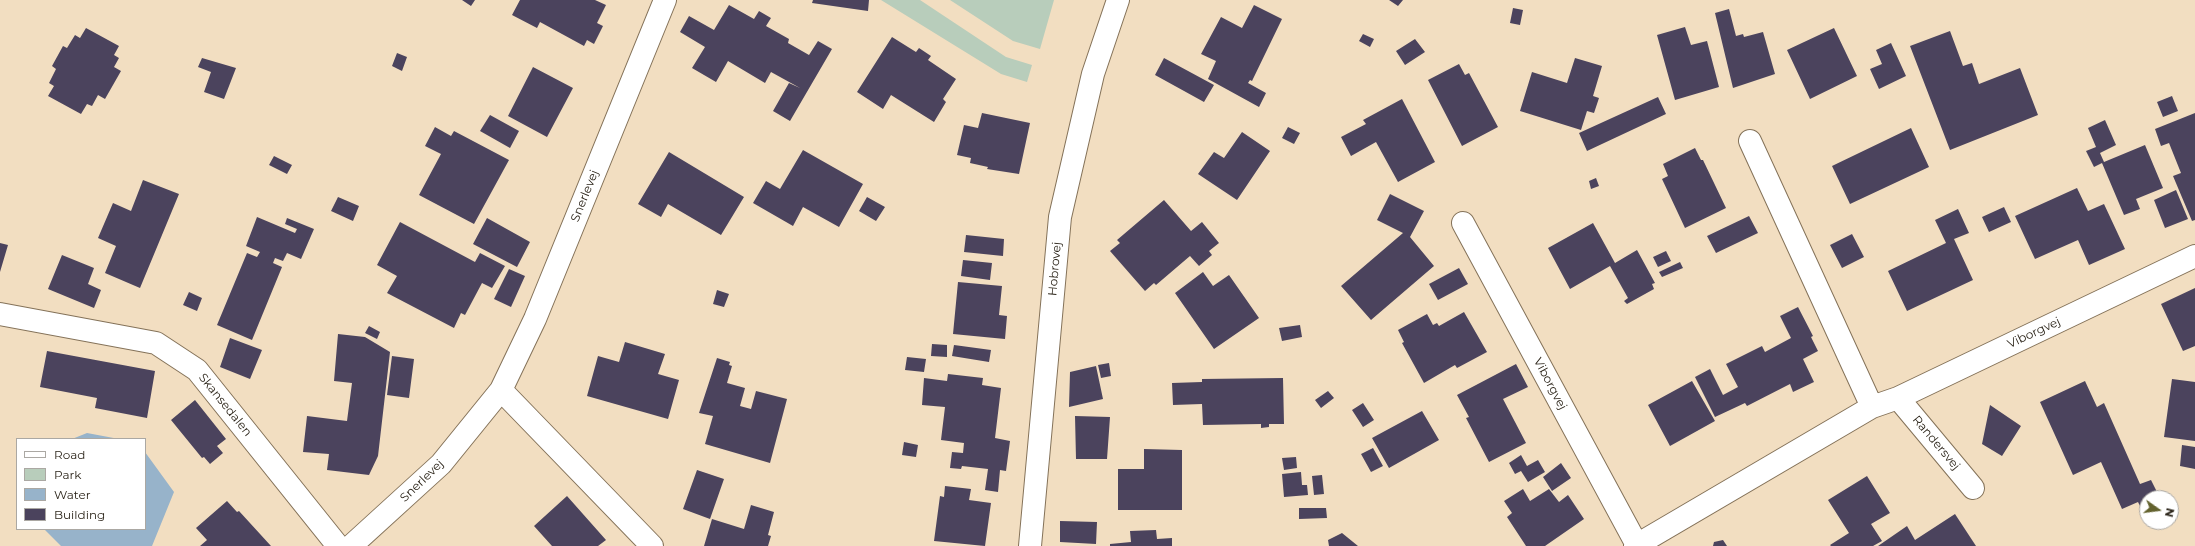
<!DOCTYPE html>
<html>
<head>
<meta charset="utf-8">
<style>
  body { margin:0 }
  #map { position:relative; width:2195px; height:546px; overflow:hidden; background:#f2dec1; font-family:Montserrat,sans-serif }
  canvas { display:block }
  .legend { position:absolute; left:16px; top:438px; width:130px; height:92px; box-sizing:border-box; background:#fff; border:1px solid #aba8a3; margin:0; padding:5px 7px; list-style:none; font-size:12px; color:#2c251a }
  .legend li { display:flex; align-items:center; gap:8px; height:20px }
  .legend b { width:20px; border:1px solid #aba8a3 }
  .north { position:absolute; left:2139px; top:490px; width:40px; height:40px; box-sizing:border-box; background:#fff; border:1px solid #aba8a3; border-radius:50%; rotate:104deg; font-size:11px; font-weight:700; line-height:16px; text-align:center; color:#2c251a }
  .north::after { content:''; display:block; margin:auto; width:14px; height:18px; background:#63622e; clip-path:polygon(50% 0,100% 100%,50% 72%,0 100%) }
</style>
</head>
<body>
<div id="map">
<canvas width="2195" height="546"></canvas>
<ul class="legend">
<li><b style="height:5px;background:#fff"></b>Road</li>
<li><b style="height:11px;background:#b8cdbb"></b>Park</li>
<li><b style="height:11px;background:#97b3ca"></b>Water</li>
<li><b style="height:11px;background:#4b435d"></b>Building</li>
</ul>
<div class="north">N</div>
</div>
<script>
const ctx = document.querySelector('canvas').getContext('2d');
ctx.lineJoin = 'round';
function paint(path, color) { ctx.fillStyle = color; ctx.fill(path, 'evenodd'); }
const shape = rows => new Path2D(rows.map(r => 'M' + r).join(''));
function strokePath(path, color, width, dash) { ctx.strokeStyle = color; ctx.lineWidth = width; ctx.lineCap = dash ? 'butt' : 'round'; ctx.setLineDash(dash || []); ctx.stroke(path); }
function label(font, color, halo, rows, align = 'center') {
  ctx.font = font + ' Montserrat,sans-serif'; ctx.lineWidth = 4; ctx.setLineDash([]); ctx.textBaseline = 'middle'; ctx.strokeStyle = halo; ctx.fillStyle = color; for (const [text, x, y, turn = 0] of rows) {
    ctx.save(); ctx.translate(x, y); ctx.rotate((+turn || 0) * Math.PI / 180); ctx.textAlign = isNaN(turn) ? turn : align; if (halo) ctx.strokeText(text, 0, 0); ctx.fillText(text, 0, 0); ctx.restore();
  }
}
paint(shape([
  [881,0,920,0,1006,57,1032,65,1027,82,1001,74],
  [950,0,1054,0,1040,49,1013,41]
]), '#b8cdbb');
paint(shape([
  [87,433,119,439,72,439],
  [145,452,174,492,152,546,61,546,45,530,40,529,145,529]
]), '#97b3ca');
paint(shape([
  [462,0,475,0,471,6],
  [520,0,595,0,606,5,597,23,603,26,594,44,587,40,584,46,540,22,537,28,512,15],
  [813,0,869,0,868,11,812,3],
  [1389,0,1403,0,1398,6],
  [729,5,754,19,759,11,771,18,766,26,789,39,788,43,809,55,818,41,832,49,790,121,773,111,789,83,800,88,771,72,765,83,728,61,716,82,692,68,705,47,680,32,689,16,714,30],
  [1254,5,1282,19,1252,81,1250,80,1248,83,1266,93,1259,107,1208,79,1216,61,1201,54,1221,17,1242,28],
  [1513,8,1523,10,1520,25,1510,23],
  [1729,9,1736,36,1743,34,1744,37,1763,32,1775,74,1733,88,1715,13],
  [1685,27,1691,45,1707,41,1719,87,1675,100,1657,35],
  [86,28,119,46,114,55,119,58,114,67,121,71,105,99,98,95,92,106,87,104,81,114,48,96,54,86,49,83,56,69,52,66,63,46,67,48,75,35,80,38],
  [1834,28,1857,76,1810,99,1787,50],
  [1950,31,1963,66,1972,63,1979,84,2020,68,2038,115,1950,150,1910,46],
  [1363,34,1374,39,1370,47,1359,41],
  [892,37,916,52,919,48,931,56,928,60,956,79,943,99,946,102,934,122,891,95,883,109,857,92],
  [1415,39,1425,52,1405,65,1396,51],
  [1891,43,1906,76,1879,89,1870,69,1882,64,1876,50],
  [397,53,407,57,402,71,392,66],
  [202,58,236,68,224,99,204,92,211,72,198,67],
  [1164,58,1214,85,1204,102,1155,75],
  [1575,58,1602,66,1593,96,1599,98,1594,113,1587,111,1581,130,1520,111,1532,72,1567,83],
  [1459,64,1465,75,1469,73,1498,127,1462,146,1428,80],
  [533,67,573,88,547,137,508,116],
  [2172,96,2178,111,2163,117,2157,102],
  [1658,97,1666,114,1587,151,1579,133],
  [1402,99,1435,162,1398,182,1376,142,1351,156,1341,137,1366,124,1363,120],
  [982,113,1030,123,1019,174,987,169,988,167,970,163,971,158,957,155,964,125,978,128],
  [2195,113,2195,220,2192,221,2173,176,2181,173,2169,143,2161,146,2155,129],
  [490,115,519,131,510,148,480,131],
  [2105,120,2116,145,2100,153,2104,162,2145,145,2163,188,2136,199,2140,209,2124,215,2102,163,2094,167,2086,151,2096,147,2088,128],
  [435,127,451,136,454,131,509,160,474,224,419,195,441,154,425,146],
  [1288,127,1300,133,1294,144,1282,138],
  [1911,128,1929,167,1850,204,1832,166],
  [1242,132,1270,151,1237,200,1198,174,1214,152,1224,158],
  [1695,148,1701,160,1703,160,1726,208,1685,228,1662,179,1668,176,1663,164],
  [803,150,863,184,839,227,803,207,793,226,753,203,766,181,780,189],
  [669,152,744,197,721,235,668,204,661,217,638,204],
  [274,156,292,165,287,174,269,165],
  [1596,178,1599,186,1591,189,1589,181],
  [143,180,179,194,140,288,105,273,116,246,98,238,113,203,131,211],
  [2077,188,2088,211,2104,204,2125,249,2089,265,2078,240,2035,259,2015,216],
  [2176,190,2188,219,2165,228,2154,200],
  [1390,194,1424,211,1410,237,1434,266,1371,320,1341,286,1403,233,1377,220],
  [338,197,359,206,353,221,331,211],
  [867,197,885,207,876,221,859,211],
  [1164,200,1191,231,1202,222,1219,243,1209,251,1212,255,1199,266,1190,256,1156,285,1154,283,1145,291,1110,251,1120,243,1117,240],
  [2004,207,2011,222,1989,232,1982,217],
  [1958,209,1969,233,1954,239,1973,280,1907,311,1888,271,1946,243,1935,220],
  [1749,216,1758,233,1716,253,1707,236],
  [257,217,295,233,297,229,285,224,287,218,314,229,301,259,287,253,283,261,275,258,273,263,282,267,252,340,217,325,247,253,257,257,260,252,246,246],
  [487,218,530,242,517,267,473,244],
  [400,222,475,262,480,253,505,266,492,288,482,283,465,315,461,313,454,328,387,293,397,276,377,265],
  [1593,223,1615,263,1637,250,1655,283,1652,284,1654,289,1627,304,1624,301,1628,298,1610,266,1570,289,1548,248],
  [1852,234,1864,257,1842,268,1830,245],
  [966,235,1004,239,1003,256,964,252],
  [0,243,8,245,0,272],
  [1666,251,1671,261,1658,267,1653,257],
  [62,255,94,268,88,284,101,290,94,308,48,289],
  [963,260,992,263,990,280,961,276],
  [1680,262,1683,268,1662,277,1659,272],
  [1459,268,1468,284,1438,300,1429,284],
  [509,269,525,276,511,307,494,299],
  [1203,272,1213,286,1229,275,1259,318,1214,349,1175,293],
  [958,282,1002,286,999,315,1007,316,1005,339,953,334],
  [2195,288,2195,346,2183,351,2161,304],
  [717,290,729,294,724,307,713,304],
  [189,292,202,298,197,311,183,305],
  [1798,307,1813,336,1811,337,1818,351,1803,359,1814,382,1793,392,1790,384,1747,406,1745,403,1715,417,1695,377,1710,369,1723,395,1738,387,1726,364,1762,346,1765,352,1791,338,1780,316],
  [1464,312,1487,352,1457,368,1455,365,1424,383,1402,343,1404,342,1398,330,1427,314,1433,325,1437,323,1439,326],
  [1300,325,1302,337,1282,341,1279,328],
  [369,326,380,332,377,339,365,333],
  [338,334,365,337,390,352,378,456,369,475,327,470,329,454,303,452,307,416,347,421,352,383,334,381],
  [230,338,262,350,250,379,220,367],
  [625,342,665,354,658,374,679,380,668,419,587,396,598,356,619,362],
  [932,344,947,345,947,357,931,356],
  [954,345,991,350,989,362,952,356],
  [47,351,155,371,147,418,95,408,97,398,40,387],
  [392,356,414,359,409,398,387,395],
  [907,357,926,359,924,372,905,370],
  [717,358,730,362,729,365,732,366,727,383,745,388,740,406,751,409,756,391,787,399,770,463,705,444,713,416,699,413],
  [1109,363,1111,376,1101,378,1098,365],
  [1516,364,1528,387,1503,399,1526,443,1489,462,1466,418,1469,417,1457,395],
  [1096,366,1103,399,1069,407,1070,372],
  [948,374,983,378,982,385,1001,388,995,438,1010,441,1006,471,1000,470,998,492,985,490,988,469,962,466,961,469,950,468,952,452,963,453,964,443,941,440,945,407,922,405,924,378,947,381],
  [1283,378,1284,424,1269,424,1269,427,1261,428,1261,424,1203,425,1202,404,1173,405,1172,383,1202,382,1202,379],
  [2172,379,2195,382,2195,441,2164,437],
  [1692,381,1715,421,1670,446,1648,405],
  [2085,381,2097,407,2104,403,2140,484,2151,480,2160,498,2147,498,2147,505,2141,508,2138,502,2122,509,2101,462,2073,475,2040,402],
  [1328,391,1334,398,1321,408,1315,400],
  [195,400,226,439,217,446,223,453,210,464,204,457,202,458,171,420],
  [1363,403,1374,420,1363,427,1352,410],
  [1990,405,2021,426,2002,456,1982,444],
  [1422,411,1439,440,1389,468,1372,438],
  [1075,416,1110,417,1107,459,1076,459],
  [904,442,918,445,916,457,902,455],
  [2182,445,2195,447,2195,469,2180,466],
  [1373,448,1383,466,1371,472,1361,454],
  [1144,449,1182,450,1182,510,1118,510,1118,469,1144,469],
  [1521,455,1527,466,1538,460,1545,472,1528,482,1521,471,1515,474,1509,463],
  [1296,457,1297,468,1284,470,1282,458],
  [1561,463,1571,478,1552,491,1543,477],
  [697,470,724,479,710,519,683,509],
  [1301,472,1302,485,1307,485,1308,495,1284,497,1282,474],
  [1322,475,1324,494,1314,495,1312,476],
  [1867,476,1890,513,1871,524,1882,541,1873,546,1831,546,1830,545,1849,533,1828,500],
  [945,486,971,489,969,500,991,503,985,546,934,541,940,496,944,497],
  [1523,489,1530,501,1549,489,1559,502,1568,495,1584,519,1545,546,1526,546,1507,517,1512,513,1504,501],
  [567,496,606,540,598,546,552,546,534,526],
  [227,501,237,512,239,511,271,546,200,546,207,540,196,528],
  [751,505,774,512,768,535,771,536,768,546,704,546,712,519,744,529],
  [1299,508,1326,508,1327,518,1299,519],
  [1955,514,1976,546,1878,546,1907,526,1915,540],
  [1060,521,1097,522,1096,544,1060,542],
  [1156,530,1157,539,1172,538,1172,546,1110,546,1110,544,1131,542,1130,531],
  [1342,533,1358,546,1329,546,1328,540],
  [1723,540,1727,546,1713,546,1714,542]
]), '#4b435d');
const minor = shape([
  [1750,141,1872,407],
  [1463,223,1637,545],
  [0,314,156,343,197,370,338,546],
  [501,390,652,546],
  [1898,398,1973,488],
  [351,546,441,464,501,390,535,319,665,0],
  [1030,546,1060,217,1093,74,1118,0],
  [1635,546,1872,407,1898,398,2195,256]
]);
strokePath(minor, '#847259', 24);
strokePath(minor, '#fff', 22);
label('12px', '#2c251a', '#fff', [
  ["Snerlevej",585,196,-68],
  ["Hobrovej",1055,269,-85],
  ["Viborgvej",2034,333,-25],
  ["Viborgvej",1550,384,62],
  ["Skansedalen",225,405,51],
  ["Randersvej",1936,443,50],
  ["Snerlevej",422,481,-44]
]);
</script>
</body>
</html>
